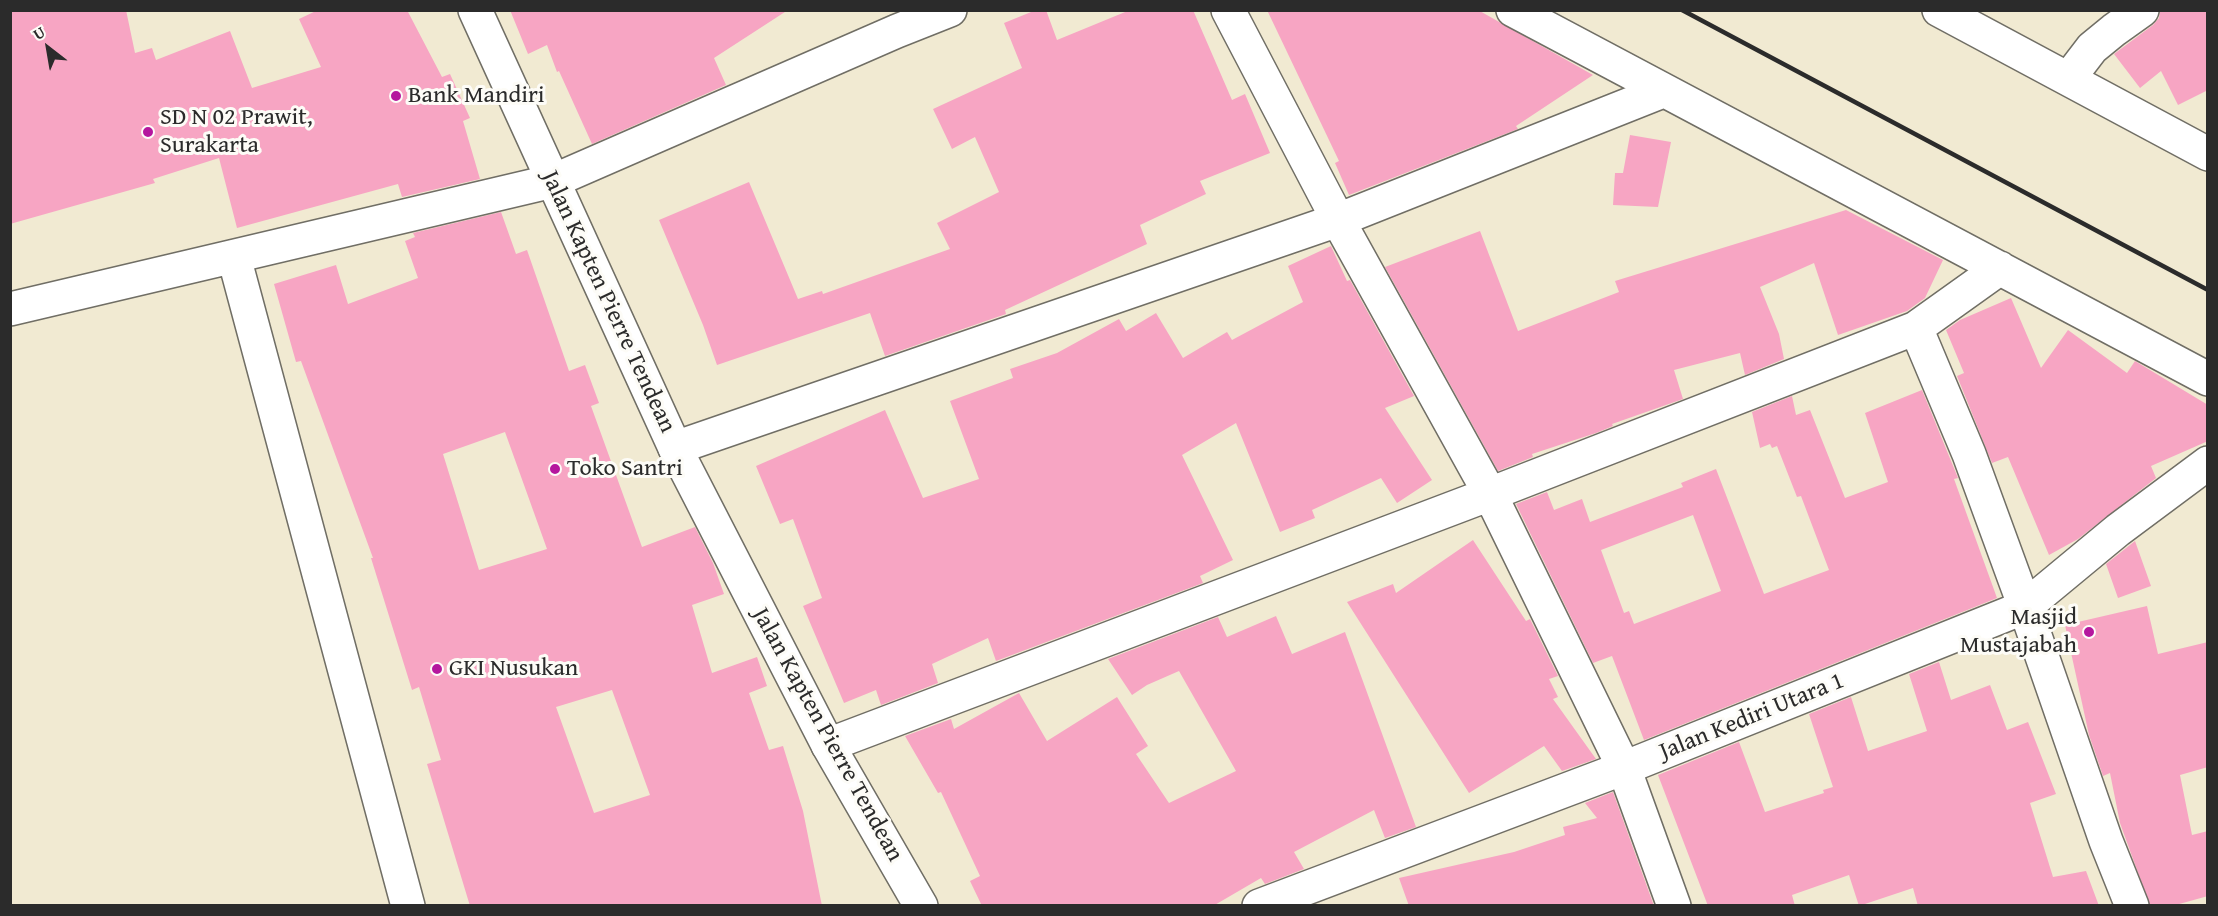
<!DOCTYPE html>
<html>
<head>
<meta charset="utf-8">
<style>
  body { margin:0 }
  #map { position:relative; width:2218px; height:916px; overflow:hidden; background:#f1ead2; font-family:"Gentium Book Plus",serif }
  canvas { display:block }
  .frame { position:absolute; inset:0; border:12px solid #2b2b2b; pointer-events:none }
  .north { position:absolute; left:18px; top:18px; width:60px; height:60px; -webkit-text-stroke:4px #fdfcf7; paint-order:stroke; rotate:329deg; font-size:16px; font-weight:700; line-height:24px; text-align:center; color:#2b2b2b }
  .north::after { content:''; display:block; margin:auto; width:21px; height:27px; background:#2b2b2b; clip-path:polygon(50% 0,100% 100%,50% 72%,0 100%) }
</style>
</head>
<body>
<div id="map">
<canvas width="2218" height="916"></canvas>
<div class="frame"></div>
<div class="north">U</div>
</div>
<script>
const ctx = document.querySelector('canvas').getContext('2d');
ctx.lineJoin = 'round';
function paint(path, color) { ctx.fillStyle = color; ctx.fill(path, 'evenodd'); }
const shape = rows => new Path2D(rows.map(r => 'M' + r).join(''));
function strokePath(path, color, width, dash) { ctx.strokeStyle = color; ctx.lineWidth = width; ctx.lineCap = dash ? 'butt' : 'round'; ctx.setLineDash(dash || []); ctx.stroke(path); }
function label(font, color, halo, rows, align = 'center') {
  ctx.font = font + ' "Gentium Book Plus",serif'; ctx.lineWidth = 6; ctx.setLineDash([]); ctx.textBaseline = 'middle'; ctx.strokeStyle = halo; ctx.fillStyle = color; for (const [text, x, y, turn = 0] of rows) {
    ctx.save(); ctx.translate(x, y); ctx.rotate((+turn || 0) * Math.PI / 180); ctx.textAlign = isNaN(turn) ? turn : align; if (halo) ctx.strokeText(text, 0, 0); ctx.fillText(text, 0, 0); ctx.restore();
  }
}
paint(shape([
  [10,10,126,10,135,53,152,48,156,60,230,31,252,88,321,67,299,19,318,10,407,10,442,77,450,74,470,118,463,121,480,179,402,197,398,184,237,228,219,158,153,179,155,183,10,224],
  [510,10,788,10,714,58,726,85,592,144,559,71,557,72,547,45,528,54],
  [1036,10,1046,10,1057,40,1130,10,1193,10,1232,100,1245,94,1270,153,1200,181,1206,194,1140,225,1147,244,1005,310,1006,314,885,356,870,313,717,365,703,325,659,220,749,182,798,299,822,291,823,294,950,249,937,223,999,192,975,137,952,149,933,109,1022,68,1004,23],
  [1267,10,1478,10,1593,75,1516,126,1518,129,1349,195,1335,163,1339,161],
  [2160,10,2208,10,2208,90,2178,105,2161,71,2140,88,2114,54,2153,25,2159,18],
  [1630,135,1671,142,1658,207,1613,205,1615,173,1623,173],
  [1846,210,1943,260,1925,298,1907,311,1838,335,1814,263,1760,287,1779,334,1784,359,1745,375,1740,353,1674,370,1683,399,1612,424,1613,426,1596,433,1532,454,1533,457,1498,471,1385,267,1480,231,1518,331,1619,292,1615,281],
  [501,212,516,254,527,250,569,371,585,365,599,403,591,406,642,547,695,527,713,563,724,594,692,605,712,673,757,657,767,686,749,693,769,750,783,746,803,811,822,906,470,906,427,764,441,760,419,687,412,690,371,558,373,558,301,361,296,362,274,284,336,265,348,304,418,278,405,241,415,237,413,233],
  [505,432,547,549,479,570,443,454],
  [612,690,650,795,594,813,556,707],
  [1331,246,1347,281,1350,280,1414,396,1385,408,1432,480,1397,503,1381,478,1312,510,1315,518,1280,532,1236,423,1182,455,1233,560,1200,576,1203,583,996,661,988,638,932,664,938,683,881,705,876,690,844,703,803,606,822,598,793,519,780,524,756,466,885,410,923,498,979,479,950,401,1013,378,1010,369,1057,353,1119,319,1126,331,1156,313,1183,358,1227,332,1232,340,1303,302,1288,266],
  [2011,298,2041,368,2068,330,2127,373,2135,361,2208,405,2208,441,2151,466,2156,478,2078,539,2049,555,2008,457,1992,463,1957,376,1964,373,1946,330,1960,320],
  [1922,390,1958,478,1954,479,1997,598,1644,740,1612,656,1593,663,1516,504,1547,492,1554,510,1582,499,1590,522,1683,487,1681,483,1716,469,1764,594,1829,570,1801,496,1797,497,1777,446,1772,448,1770,444,1760,448,1752,412,1792,396,1796,415,1810,410,1845,498,1888,482,1865,413],
  [1693,515,1721,591,1634,624,1629,611,1624,613,1601,550],
  [1473,540,1526,621,1530,619,1558,676,1549,679,1558,697,1553,699,1596,759,1562,771,1544,746,1469,793,1347,602,1393,584,1396,593],
  [2135,541,2151,586,2118,598,2106,564],
  [2147,606,2158,654,2208,642,2208,767,2180,775,2192,835,2208,831,2208,896,2172,906,2150,906,2120,823,2110,773,2103,776,2089,735,2065,625],
  [1276,616,1292,654,1345,632,1416,827,1385,838,1374,810,1294,852,1304,869,1265,884,1261,878,1213,906,982,906,970,881,980,876,941,792,938,793,905,736,951,719,954,729,1019,693,1047,741,1117,697,1148,746,1136,754,1169,803,1236,771,1179,671,1147,685,1132,695,1108,659,1218,617,1227,637],
  [1939,662,1951,700,1990,685,2007,730,2028,722,2056,794,2030,803,2053,877,2086,871,2099,906,1918,906,1913,888,1859,906,1849,875,1792,895,1795,906,1708,906,1658,775,1739,742,1765,812,1824,793,1823,790,1833,787,1809,714,1851,697,1868,751,1927,731,1909,674],
  [1613,792,1654,906,1409,906,1399,878,1514,852,1565,835,1563,827,1597,818,1585,803]
]), '#f7a5c3');
const minor = shape([
  [1228,10,1338,220,1490,494,1624,768,1674,906],
  [1513,10,2208,379],
  [2069,78,2092,48,2114,30,2142,10],
  [234,257,408,906],
  [10,309,553,181,897,31,950,10],
  [1916,328,1969,454,2025,607,2106,841,2132,906],
  [675,448,1338,220,1663,91],
  [828,745,1490,494,1916,328,2000,268],
  [1259,906,1624,768,2025,607,2118,530,2208,463]
]);
const major = shape([
  [1939,10,2208,154]
]);
const highway = shape([
  [475,10,675,448,828,745,921,906]
]);
strokePath(minor, '#706e65', 36);
strokePath(major, '#706e65', 36);
strokePath(highway, '#706e65', 36);
strokePath(minor, '#fff', 33);
strokePath(major, '#fff', 33);
strokePath(highway, '#fff', 33);
strokePath(shape([
  [1682,10,2208,290]
]), '#2b2b2b', 4.5);
for (const [x, y, r, color] of [
  [396,96,6,"#b5179e"],
  [148,132,6,"#b5179e"],
  [555,469,6,"#b5179e"],
  [2089,632,6,"#b5179e"],
  [437,669,6,"#b5179e"]
]) { const dot = new Path2D(); dot.arc(x, y, r, 0, 2 * Math.PI); ctx.fillStyle = color; ctx.fill(dot); strokePath(dot, '#fdfcf7', 2); }
label('24px', '#2b2b2b', '#fdfcf7', [
  ["Bank Mandiri",408,96],
  ["SD N 02 Prawit,",160,118],
  ["Surakarta",160,146],
  ["Toko Santri",567,469],
  ["Masjid",2077,618,"right"],
  ["Mustajabah",2077,646,"right"],
  ["GKI Nusukan",449,669]
], 'left');
label('24px', '#2b2b2b', '#fdfcf7', [
  ["Jalan Kapten Pierre Tendean",608,302,65],
  ["Jalan Kediri Utara 1",1752,717,-22],
  ["Jalan Kapten Pierre Tendean",827,735,61]
]);
</script>
</body>
</html>
